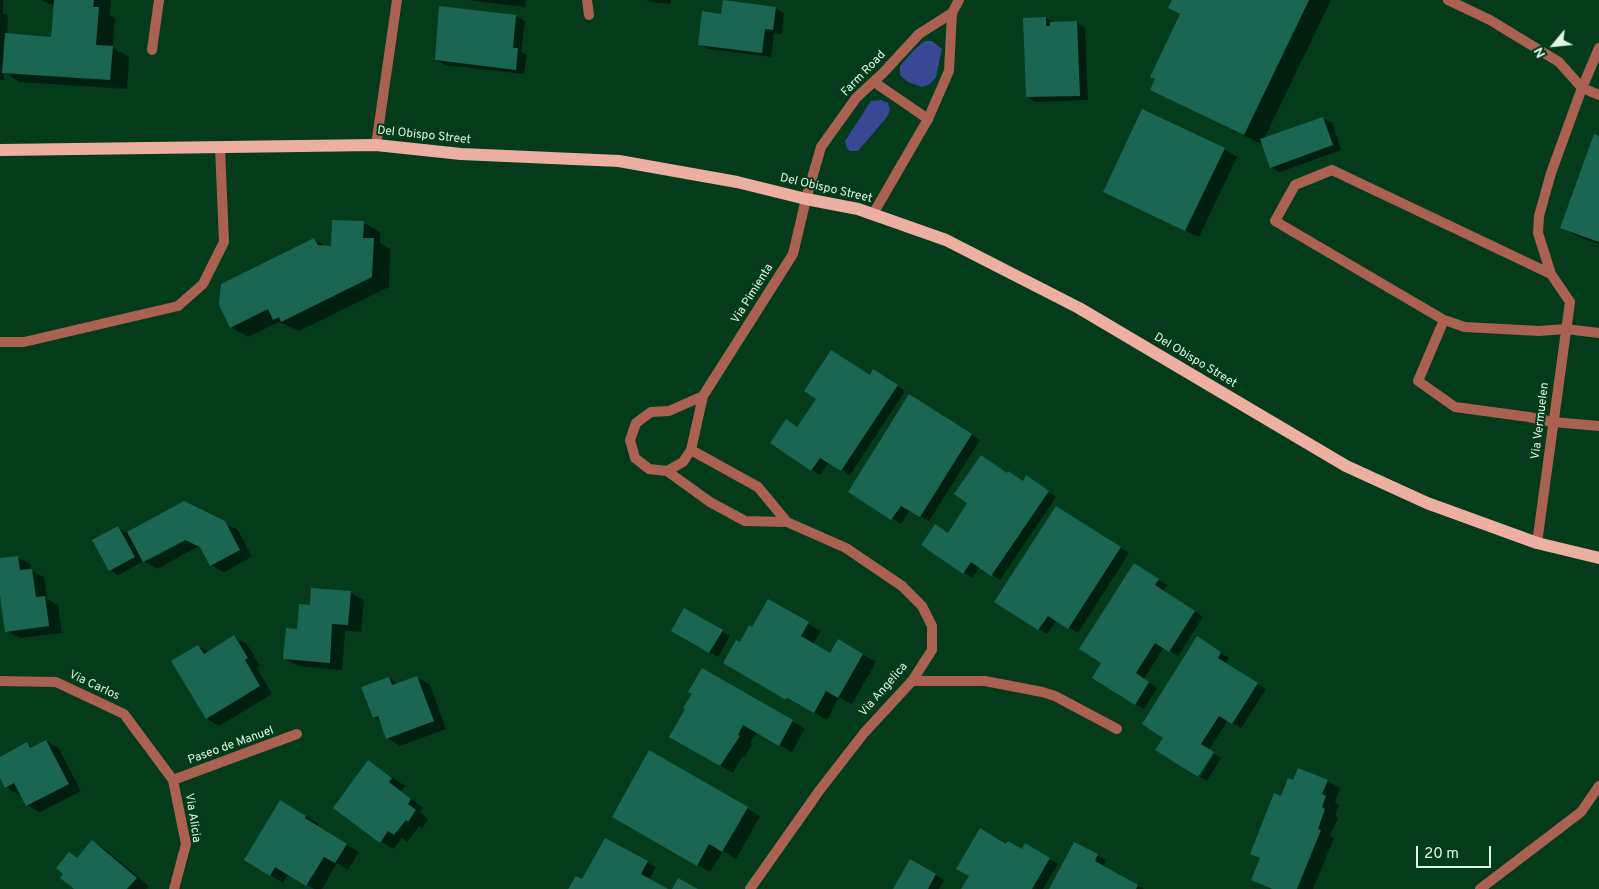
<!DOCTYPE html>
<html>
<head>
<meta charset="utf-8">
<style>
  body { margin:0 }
  #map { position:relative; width:1599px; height:889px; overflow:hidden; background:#033b1b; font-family:Overpass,sans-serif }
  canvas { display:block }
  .north { position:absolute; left:1529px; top:20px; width:50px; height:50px; -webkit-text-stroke:4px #033b1b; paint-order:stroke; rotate:242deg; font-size:14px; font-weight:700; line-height:20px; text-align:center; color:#ddf8e3 }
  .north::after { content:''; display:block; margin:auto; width:18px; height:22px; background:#ddf8e3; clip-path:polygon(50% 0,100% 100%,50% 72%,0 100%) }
  .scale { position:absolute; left:1416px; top:846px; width:75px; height:22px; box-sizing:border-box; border:2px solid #ddf8e3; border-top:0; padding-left:6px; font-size:15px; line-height:18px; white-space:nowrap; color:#ddf8e3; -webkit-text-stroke:4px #033b1b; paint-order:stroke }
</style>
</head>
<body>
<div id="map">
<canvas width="1599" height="889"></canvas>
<div class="north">N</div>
<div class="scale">20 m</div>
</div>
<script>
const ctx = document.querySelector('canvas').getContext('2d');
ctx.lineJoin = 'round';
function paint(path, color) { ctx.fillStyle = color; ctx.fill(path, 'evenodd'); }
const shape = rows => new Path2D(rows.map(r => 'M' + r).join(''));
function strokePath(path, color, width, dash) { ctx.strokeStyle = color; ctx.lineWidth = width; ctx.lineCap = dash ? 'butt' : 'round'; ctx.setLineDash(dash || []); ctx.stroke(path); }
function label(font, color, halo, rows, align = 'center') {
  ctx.font = font + ' Overpass,sans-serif'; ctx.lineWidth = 4; ctx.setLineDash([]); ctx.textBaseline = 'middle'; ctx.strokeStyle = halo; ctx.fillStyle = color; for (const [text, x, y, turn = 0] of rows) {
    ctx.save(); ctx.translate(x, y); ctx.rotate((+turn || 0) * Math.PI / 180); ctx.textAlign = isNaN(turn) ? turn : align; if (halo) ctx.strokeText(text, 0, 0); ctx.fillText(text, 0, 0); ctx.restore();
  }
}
paint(shape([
  [925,41,932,41,942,49,936,77,930,84,922,87,908,82,900,75,900,66,914,50],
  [881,100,888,103,890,110,887,117,858,151,850,151,847,148,845,141,871,101]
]), '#394895');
paint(shape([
  [0,0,3,0,3,13,8,16,7,35,53,38,55,5,49,4,41,0,111,0,110,15,115,18,113,48,129,57,127,89,20,82,4,72,4,80,0,80],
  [467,0,526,0,525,7],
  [647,0,671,0,670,4,651,2],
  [1174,0,1331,0,1264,139,1323,118,1332,123,1341,150,1280,172,1271,167,1263,145,1151,89,1181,14],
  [440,8,516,16,525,21,521,52,527,55,524,74,445,65,436,60],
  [776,8,784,13,782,34,774,33,771,57,708,49,699,44,722,15],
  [1046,18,1055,23,1077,23,1085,28,1088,100,1036,102,1027,97],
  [1599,137,1599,244,1579,237,1562,227],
  [1224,149,1237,157,1199,237,1118,199],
  [364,223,380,232,380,243,390,249,389,287,299,331,279,322,248,337,231,327,314,239,327,247,332,247],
  [870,376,882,376,905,391,850,475,829,462,820,475,771,443,798,428],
  [918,401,980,440,929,521,910,510,901,524,849,492],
  [1008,474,1023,482,1035,482,1056,497,1000,580,980,567,972,578,923,545,948,534],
  [184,503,238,530,252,557,224,572,211,565,202,548,199,546,157,569,144,561,118,575,110,570,118,528,127,533],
  [190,536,191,538,149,560,149,558],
  [1065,512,1129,553,1078,633,1057,620,1047,634,996,602],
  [17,557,30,564,31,570,44,577,47,599,58,605,62,633,20,638,7,631,2,600,0,600,0,559],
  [1143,570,1167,585,1163,591,1203,617,1178,656,1164,647,1144,679,1157,688,1144,709,1135,704,1103,663],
  [351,593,364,600,361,632,345,631,342,670,298,666,285,659,311,606],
  [768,601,821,631,813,644,831,654,839,641,876,662,852,704,839,697,827,720,801,704,800,706,725,663,752,628],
  [685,609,730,636,718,657,672,631],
  [234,637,247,644,260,666,257,668,272,694,219,726,206,718,198,646,209,652],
  [1206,643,1229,658,1226,664,1266,689,1241,728,1228,720,1209,750,1165,737],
  [703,669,805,729,792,752,757,732,750,743,752,744,744,758,742,757,733,773,671,737,693,693],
  [417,677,430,685,446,729,400,746,387,738,382,722,374,718,389,678,399,684],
  [46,741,59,749,81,791,40,812,27,805,21,794,19,795,6,787,0,776,0,758,27,744,33,747],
  [650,752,760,816,736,859,723,851,710,872,613,816],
  [1214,754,1221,758,1207,781,1200,777],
  [369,762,405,786,401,791,423,808,420,812,428,819,422,828,419,826,407,842,402,838,394,849,381,842],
  [1327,781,1340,788,1335,802,1339,805,1335,816,1338,818,1330,836,1334,838,1313,889,1270,889,1252,880,1261,859,1251,853,1282,798],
  [294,809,319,824,317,827,359,852,348,870,337,863,322,889,314,889,289,874,283,883,245,860],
  [606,839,656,867,649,880,666,889,570,889,583,881],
  [92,842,105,849,149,886,146,889,76,889,78,859],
  [1075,844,1106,860,1103,867,1144,889,1050,889],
  [1007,845,1022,850,1025,845,1058,864,1043,889,963,889],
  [910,861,944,880,939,889,894,889]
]), '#0007');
paint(shape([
  [54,0,94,0,93,7,99,7,96,45,113,46,110,80,2,73,5,33,51,37],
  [723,0,776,7,773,30,765,29,762,53,698,45,702,11,721,14],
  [1172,0,1309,0,1244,135,1150,90,1155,79,1150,77,1180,14,1168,8],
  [439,6,516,15,513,48,518,48,516,70,435,60],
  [1046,17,1046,26,1050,26,1050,22,1077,21,1080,96,1026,97,1023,18],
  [1142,109,1225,148,1185,231,1103,192],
  [1323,117,1333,145,1270,168,1260,139],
  [1594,134,1599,136,1599,242,1560,228],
  [332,220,364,221,363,238,374,238,372,277,281,322,279,317,273,320,268,309,230,328,219,305,221,284,314,238,318,245,331,246],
  [831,350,870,375,873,369,898,385,841,471,820,458,811,471,770,443,786,419,797,427,816,399,804,391],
  [909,394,972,434,920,517,901,506,891,520,848,492],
  [981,455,1007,473,1008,471,1023,481,1026,475,1049,491,991,576,971,562,963,574,921,545,935,524,948,533,967,503,954,494],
  [184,501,225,521,240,550,210,566,200,547,185,540,143,562,127,532],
  [1056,506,1121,547,1068,629,1048,616,1038,630,994,602],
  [118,526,135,557,109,571,92,540],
  [18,556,20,570,32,569,36,597,45,596,49,626,5,632,0,596,0,558],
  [1134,563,1159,579,1155,585,1195,611,1169,652,1155,643,1136,673,1149,682,1135,705,1092,678,1101,663,1079,649],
  [311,588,351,591,348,625,332,624,330,663,283,659,286,628,297,629,299,604,310,605],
  [768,599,809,622,801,636,830,653,838,639,863,654,838,698,826,691,814,713,787,698,786,700,723,663,736,640,740,642,749,625,752,627],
  [684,608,723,630,709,653,671,631],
  [234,635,248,658,245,660,260,686,206,719,171,661,198,645,204,654],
  [1197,636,1221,652,1218,658,1258,683,1232,724,1219,716,1201,744,1214,752,1198,777,1155,750,1163,738,1142,724],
  [702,668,793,720,779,746,743,725,738,735,740,736,720,766,669,737,685,709,683,708,692,694,688,692],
  [417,676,434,721,386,739,378,716,373,718,361,687,389,677,392,685],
  [46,740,69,784,26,806,14,783,5,788,0,778,0,757,27,742,30,748],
  [649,750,748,807,722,852,709,844,697,866,612,817],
  [368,760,392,778,389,782,411,799,408,804,416,810,408,822,406,820,394,835,388,831,380,843,333,808],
  [1298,768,1328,780,1322,794,1326,796,1322,807,1325,809,1318,829,1321,830,1297,889,1272,889,1251,880,1260,858,1250,854,1274,793,1281,796,1288,778,1293,780],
  [280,800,306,816,305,818,347,844,335,863,324,857,306,886,275,867,270,876,244,860],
  [980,828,1006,844,1008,841,1022,849,1025,843,1050,858,1032,889,961,889,969,876,956,869],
  [605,838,648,861,641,874,668,889,568,889,576,876,582,879],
  [92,840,137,878,127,889,74,889,60,878,63,874,56,868,69,852,77,858],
  [1074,842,1098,854,1095,861,1138,885,1136,889,1049,889],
  [910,859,936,874,928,889,893,889],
  [678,878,698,889,672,889]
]), '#1a6653');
strokePath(shape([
  [1448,0,1490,20,1559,62,1582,88,1599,95],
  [152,50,159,0],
  [874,82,928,119],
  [376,145,397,0],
  [1551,274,1332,170,1295,185,1275,221,1444,320,1465,327,1539,331,1566,329,1599,333],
  [1570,302,1551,274,1538,233,1539,216,1551,173,1582,88,1599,48],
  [1444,320,1418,381,1455,407,1529,417,1553,422,1599,426],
  [0,342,24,342,178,306,203,284,224,242,220,147],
  [912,681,985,681,1042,692,1055,696,1117,729],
  [1480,889,1581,812,1599,786]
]), '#ab6152', 10);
strokePath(shape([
  [587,0,589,15],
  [873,214,928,119,949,71,952,13,959,0],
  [703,396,669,411,651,412,636,423,630,440,635,458,649,469,667,471,683,462,691,450,703,396,793,254,806,199,821,147,856,98,883,73,919,34,952,13],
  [691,450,758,487,787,522],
  [667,471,710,502,745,521,787,522,846,548,902,586,922,606,932,626,932,650,912,681,864,733,819,791,750,889],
  [1537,543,1570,302],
  [0,681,56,682,124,714,173,780,186,844,174,889],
  [173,780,297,734]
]), '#ab6152', 10);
strokePath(shape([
  [0,150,376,145,461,154,619,161,737,182,806,199,858,209,946,240,1079,308,1346,466,1427,503,1537,543,1599,558]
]), '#edafa2', 12);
label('12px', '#ddf8e3', '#033b1b', [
  ["Farm Road",864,74,-46],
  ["Del Obispo Street",424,136,6],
  ["Del Obispo Street",826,189,13],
  ["Via Pimienta",753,294,-58],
  ["Del Obispo Street",1195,361,31],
  ["Via Vermuelen",1541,421,-83],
  ["Via Carlos",94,686,25],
  ["Via Angelica",884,690,-49],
  ["Paseo de Manuel",231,746,-20],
  ["Via Alicia",192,818,81]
]);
</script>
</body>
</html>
